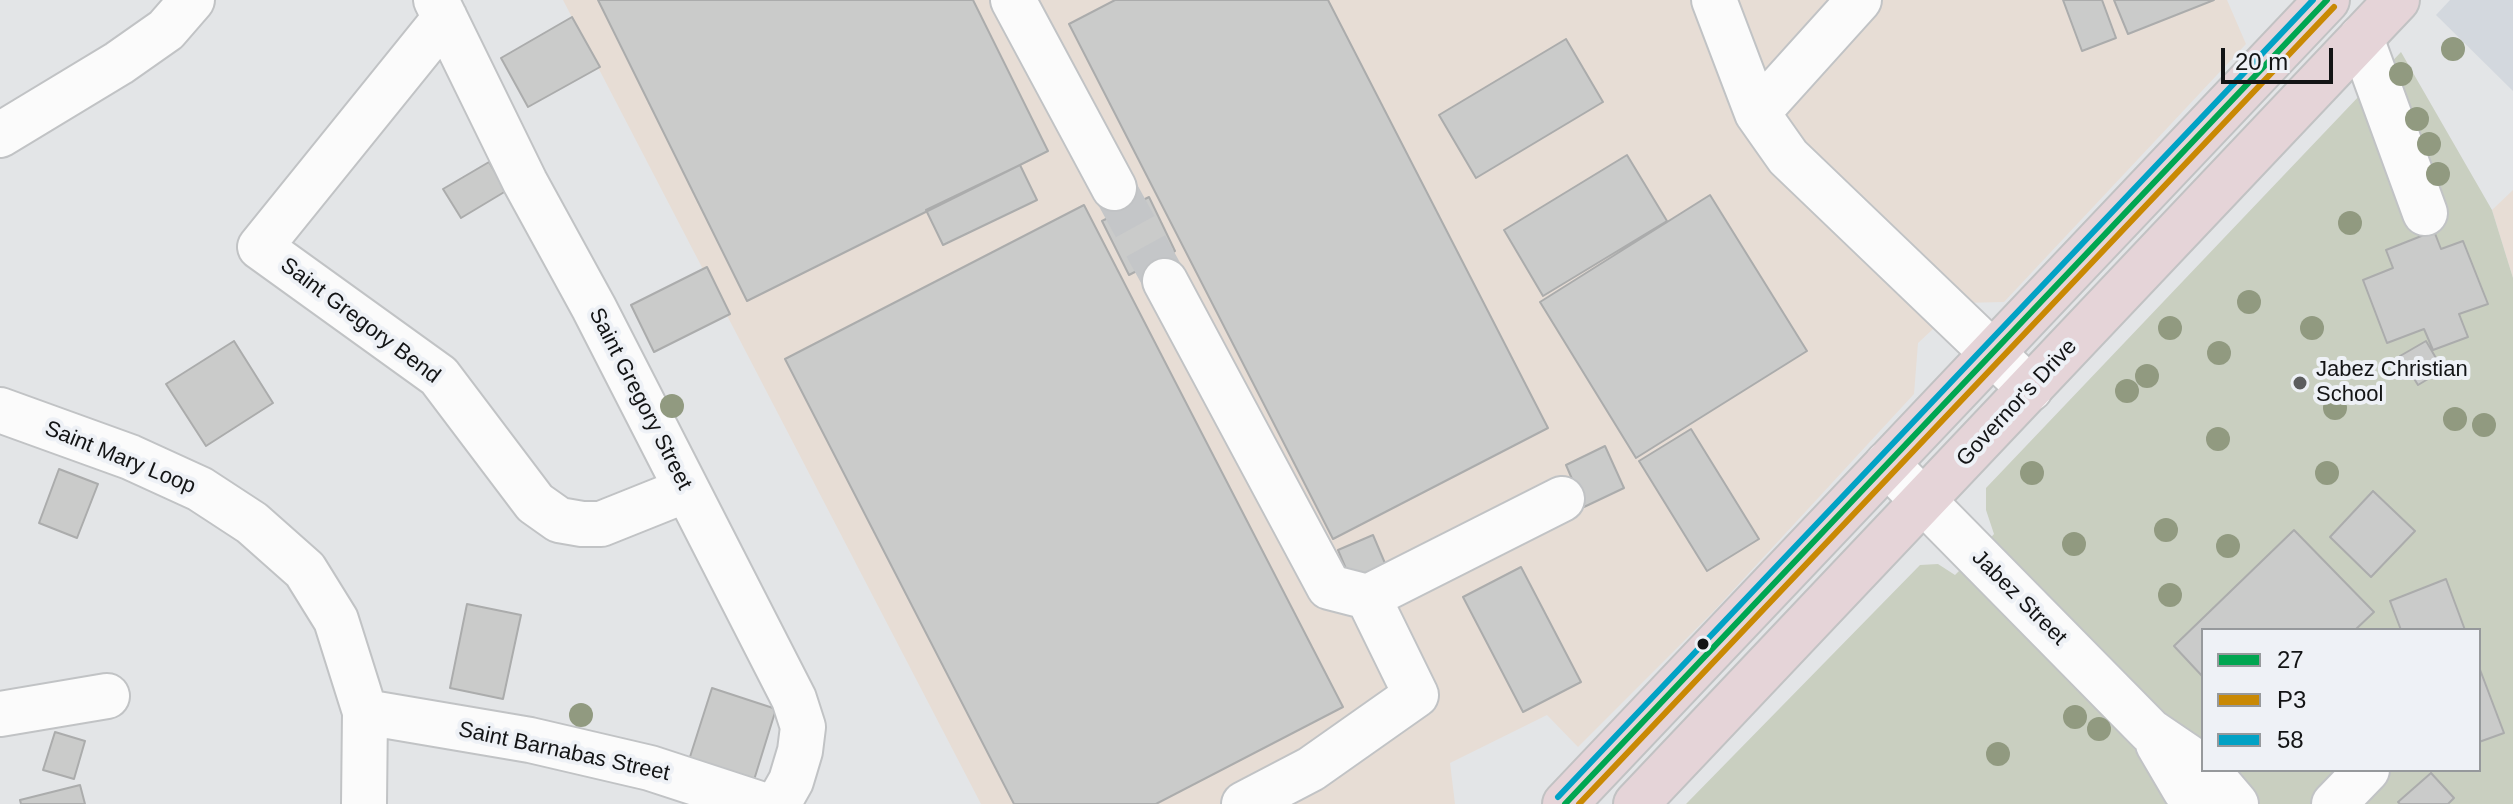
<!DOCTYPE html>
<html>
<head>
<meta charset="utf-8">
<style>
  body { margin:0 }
  #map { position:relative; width:2513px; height:804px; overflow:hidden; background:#e3e5e7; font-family:Arial,sans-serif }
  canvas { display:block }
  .legend { position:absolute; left:2201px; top:628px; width:280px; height:144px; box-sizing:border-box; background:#eef1f6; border:2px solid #96999c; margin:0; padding:10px 14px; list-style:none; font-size:24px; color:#131415 }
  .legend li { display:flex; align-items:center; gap:16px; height:40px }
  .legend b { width:40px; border:2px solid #96999c }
  .scale { position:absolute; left:2221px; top:48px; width:112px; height:36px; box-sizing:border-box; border:4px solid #131415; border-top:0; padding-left:10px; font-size:24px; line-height:28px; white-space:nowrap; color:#131415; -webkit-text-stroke:6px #eef1f6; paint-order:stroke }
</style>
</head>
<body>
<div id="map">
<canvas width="2513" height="804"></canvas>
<ul class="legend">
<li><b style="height:10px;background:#00a651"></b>27</li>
<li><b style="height:10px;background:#c98904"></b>P3</li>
<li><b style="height:10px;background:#01a2c5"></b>58</li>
</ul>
<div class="scale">20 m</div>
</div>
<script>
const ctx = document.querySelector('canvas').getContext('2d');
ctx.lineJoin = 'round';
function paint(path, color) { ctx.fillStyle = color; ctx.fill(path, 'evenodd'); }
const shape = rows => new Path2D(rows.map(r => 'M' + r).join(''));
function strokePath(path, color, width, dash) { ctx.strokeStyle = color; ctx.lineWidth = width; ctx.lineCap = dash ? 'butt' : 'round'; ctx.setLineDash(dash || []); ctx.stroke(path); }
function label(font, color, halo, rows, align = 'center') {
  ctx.font = font + ' Arial,sans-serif'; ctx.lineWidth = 8; ctx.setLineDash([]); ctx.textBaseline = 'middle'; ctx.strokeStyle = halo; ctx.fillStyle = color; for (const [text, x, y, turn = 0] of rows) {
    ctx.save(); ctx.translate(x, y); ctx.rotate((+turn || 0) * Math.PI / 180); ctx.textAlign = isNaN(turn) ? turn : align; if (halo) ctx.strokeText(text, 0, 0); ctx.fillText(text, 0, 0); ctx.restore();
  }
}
paint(shape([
  [2450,0,2513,0,2513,91,2436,15]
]), '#d3d8de');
paint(shape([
  [563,0,2227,0,2246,44,2004,302,1961,303,1918,343,1914,394,1713,612,1578,747,1547,715,1450,763,1455,804,981,804],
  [2513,190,2513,278,2492,210]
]), '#e7ddd5');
paint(shape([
  [2401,52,2492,210,2513,278,2513,804,1686,804,1920,565,1938,564,1955,575,1976,554,1994,534,1986,510,1986,488],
  [2203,630,2479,630,2479,770,2203,770]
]), '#c9cfc0');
const building = shape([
  [598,0,973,0,1048,151,747,301,598,0],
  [1115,0,1328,0,1548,428,1333,539,1069,24,1115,0],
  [2063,0,2102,0,2116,38,2082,51,2063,0],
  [2114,0,2214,0,2128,34,2114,0],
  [572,17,600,67,528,107,501,58,572,17],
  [1566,39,1603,102,1476,178,1439,115,1566,39],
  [1627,155,1667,221,1543,296,1504,230,1627,155],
  [489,162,506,191,461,218,443,189,489,162],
  [1020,165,1037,200,943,245,926,210,1020,165],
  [1710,195,1807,351,1636,458,1540,302,1710,195],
  [1149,197,1175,251,1129,275,1102,221,1149,197],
  [1084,205,1343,707,1156,804,1014,804,785,359,1084,205],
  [2434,231,2441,249,2463,241,2488,304,2459,314,2468,337,2433,350,2424,329,2387,343,2363,280,2393,268,2386,250,2434,231],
  [707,267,730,314,654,352,631,305,707,267],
  [234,341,273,403,206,446,166,384,234,341],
  [2426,341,2443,370,2418,385,2400,356,2426,341],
  [1691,429,1759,539,1707,571,1639,461,1691,429],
  [1605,446,1624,488,1584,507,1566,465,1605,446],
  [59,469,98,484,77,538,39,523,59,469],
  [2373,491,2415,531,2371,577,2330,537,2373,491],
  [2294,530,2374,612,2355,630,2203,630,2203,677,2174,646,2294,530],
  [1373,535,1387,568,1352,583,1338,550,1373,535],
  [1521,567,1581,682,1523,712,1463,597,1521,567],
  [2446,579,2465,630,2401,630,2390,601,2446,579],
  [467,604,521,615,503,699,450,688,467,604],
  [2479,667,2504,733,2479,742,2479,667],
  [712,688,776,709,754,780,689,760,712,688],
  [55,732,85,741,74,779,43,770,55,732],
  [2431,773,2454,798,2448,804,2400,804,2398,802,2431,773],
  [80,785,85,804,21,804,20,800,80,785]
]);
paint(building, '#cacbca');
strokePath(building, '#abacac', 2);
strokePath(shape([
  [1114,188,1165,281]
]), '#c4c6c8', 44, [44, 22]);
const minor = shape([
  [436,0,525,182,594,308,794,699,803,727,800,751,791,781,778,804],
  [1013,0,1114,188],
  [1714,0,1757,113,1788,157,2030,389],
  [445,18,260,247,439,376,535,503,559,520,582,524,601,524,686,490],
  [2361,38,2425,213],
  [1757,113,1859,0],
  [0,135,119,63,166,30,192,0],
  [1165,281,1329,587,1368,597,1416,695,1311,769,1244,804],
  [0,410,130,457,200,489,252,523,305,570,336,620,365,712,364,804],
  [1887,464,2150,731,2203,767],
  [1368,597,1562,499],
  [365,712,530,740,650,768,760,804],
  [0,714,107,696],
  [2158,744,2185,790,2199,804],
  [2207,770,2236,804],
  [2334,804,2367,770]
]);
const highway = shape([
  [1565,804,2327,0],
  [1636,804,2397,0]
]);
strokePath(minor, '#c1c3c5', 48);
strokePath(highway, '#c1c2c3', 48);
strokePath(minor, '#fbfbfb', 44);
strokePath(highway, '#e5d4d8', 44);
strokePath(shape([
  [1565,804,2327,0]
]), '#00a651', 6);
strokePath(shape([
  [1579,804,2334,7]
]), '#c98904', 6);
strokePath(shape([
  [1558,797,2313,0]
]), '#01a2c5', 6);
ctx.fillStyle = '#919a80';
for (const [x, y] of [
  [2453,49],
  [2401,74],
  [2417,119],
  [2429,144],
  [2438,174],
  [2350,223],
  [2249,302],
  [2170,328],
  [2312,328],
  [2219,353],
  [2147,376],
  [2127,391],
  [672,406],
  [2335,408],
  [2455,419],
  [2484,425],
  [2218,439],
  [2032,473],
  [2327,473],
  [2166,530],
  [2074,544],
  [2228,546],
  [2170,595],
  [581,715],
  [2075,717],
  [2099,729],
  [1998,754]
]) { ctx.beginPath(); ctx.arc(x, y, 12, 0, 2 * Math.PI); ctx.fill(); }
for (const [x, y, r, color] of [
  [2300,383,8,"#5c5d5e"],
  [1703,644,7,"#131415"]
]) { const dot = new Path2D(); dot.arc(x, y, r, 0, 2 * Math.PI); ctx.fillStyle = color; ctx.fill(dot); strokePath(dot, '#eef1f6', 3); }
label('22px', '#131415', '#eef1f6', [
  ["Saint Gregory Bend",360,321,37],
  ["Saint Gregory Street",640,399,63],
  ["Governor's Drive",2017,403,-47],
  ["Saint Mary Loop",120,458,22],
  ["Jabez Street",2019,598,45],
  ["Saint Barnabas Street",564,752,12]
]);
label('22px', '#131415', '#eef1f6', [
  ["Jabez Christian",2316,370],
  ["School",2316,395]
], 'left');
</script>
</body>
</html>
